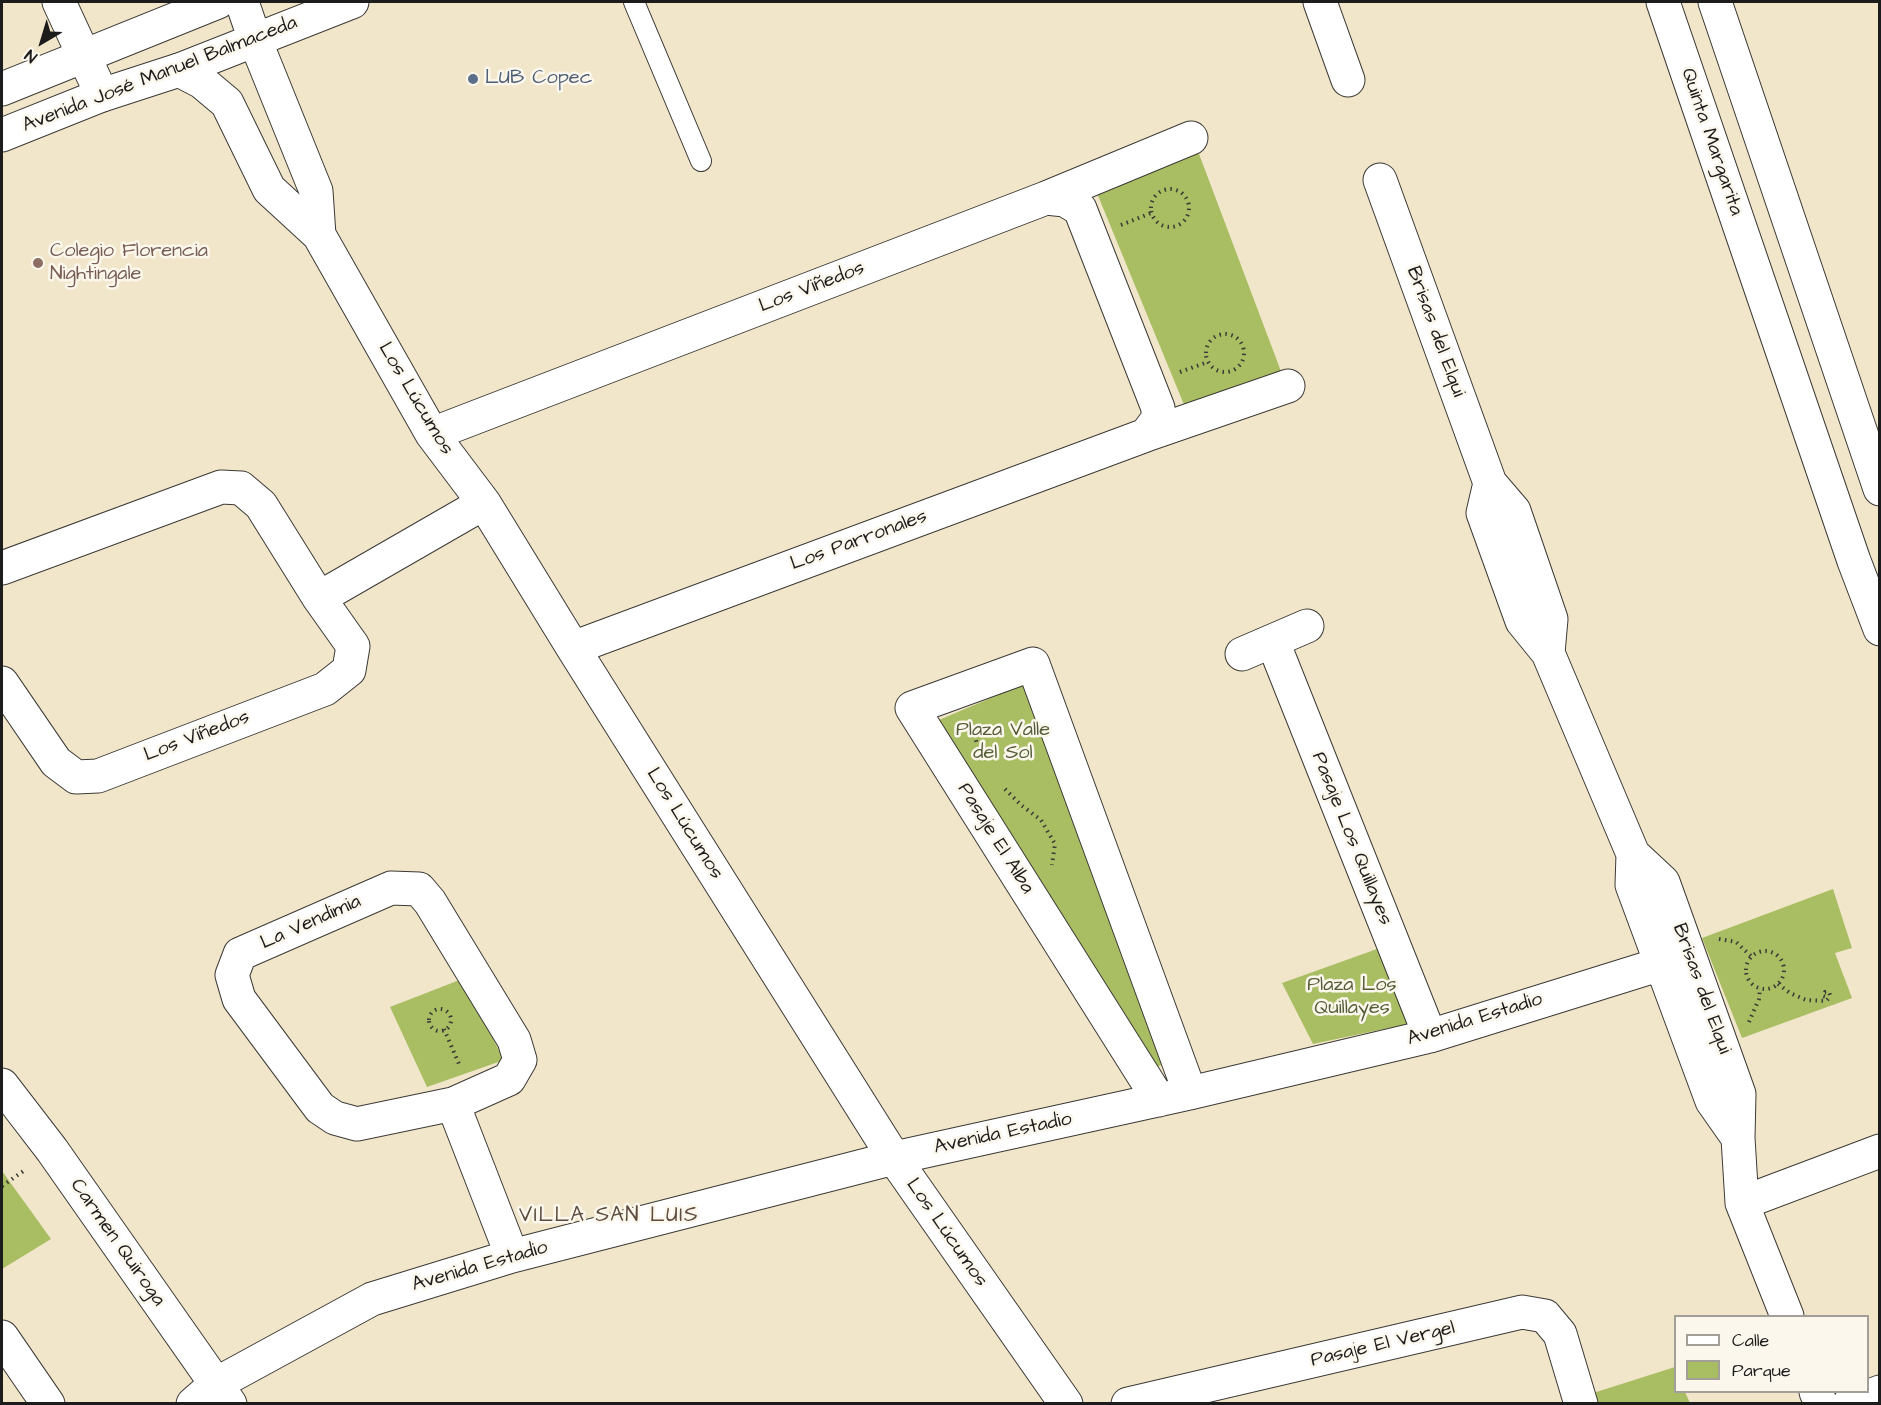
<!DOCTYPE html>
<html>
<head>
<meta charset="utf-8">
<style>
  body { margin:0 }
  #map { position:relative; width:1881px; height:1405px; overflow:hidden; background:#f1e6ca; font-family:"Architects Daughter",sans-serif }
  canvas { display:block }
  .frame { position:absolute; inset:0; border:3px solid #1c1c1c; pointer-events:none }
  .legend { position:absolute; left:1674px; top:1315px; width:195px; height:78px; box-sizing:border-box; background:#fbf7ec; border:2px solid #a29f99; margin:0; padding:8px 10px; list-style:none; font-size:18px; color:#1c1c1c }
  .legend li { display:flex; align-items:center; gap:12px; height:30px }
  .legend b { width:30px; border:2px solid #a29f99 }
  .north { position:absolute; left:12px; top:12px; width:60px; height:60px; -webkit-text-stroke:4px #fbf7ec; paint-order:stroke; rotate:218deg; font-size:16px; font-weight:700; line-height:24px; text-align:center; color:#1c1c1c }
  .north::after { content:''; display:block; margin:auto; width:21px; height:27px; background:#1c1c1c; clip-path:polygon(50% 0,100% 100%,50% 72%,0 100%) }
</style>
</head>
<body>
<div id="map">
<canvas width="1881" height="1405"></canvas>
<div class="frame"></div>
<ul class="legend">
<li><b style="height:8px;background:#fff"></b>Calle</li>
<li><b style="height:16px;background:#a9be63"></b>Parque</li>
</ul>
<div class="north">N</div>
</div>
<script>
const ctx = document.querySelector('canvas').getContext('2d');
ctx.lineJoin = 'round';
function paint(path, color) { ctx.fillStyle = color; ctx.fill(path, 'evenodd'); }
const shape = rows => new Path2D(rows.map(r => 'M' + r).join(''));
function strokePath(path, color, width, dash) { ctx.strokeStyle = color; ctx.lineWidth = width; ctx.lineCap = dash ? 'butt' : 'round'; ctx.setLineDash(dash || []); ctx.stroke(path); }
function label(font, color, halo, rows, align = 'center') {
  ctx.font = font + ' "Architects Daughter",sans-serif'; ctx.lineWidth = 5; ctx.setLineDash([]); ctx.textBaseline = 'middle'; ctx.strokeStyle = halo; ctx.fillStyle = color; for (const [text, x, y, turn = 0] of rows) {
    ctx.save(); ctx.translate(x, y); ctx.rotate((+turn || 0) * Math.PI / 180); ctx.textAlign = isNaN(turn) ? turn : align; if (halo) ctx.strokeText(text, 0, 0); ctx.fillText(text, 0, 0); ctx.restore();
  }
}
paint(shape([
  [1196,146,1282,374,1185,407,1094,186],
  [1026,683,1170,1062,1156,1067,939,720],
  [1833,889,1852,948,1835,953,1852,998,1742,1038,1702,938],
  [1377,949,1412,1023,1313,1044,1282,983],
  [462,979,504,1060,427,1087,390,1007],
  [2,1171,51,1239,2,1269],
  [1675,1367,1676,1392,1685,1392,1690,1403,1593,1403,1590,1394]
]), '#a9be63');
const service = shape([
  [634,2,701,161]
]);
const minor = shape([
  [242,2,255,40,316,191,319,235],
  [1320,2,1348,80],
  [1663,2,1854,561,1880,629],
  [1715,2,1880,489],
  [179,70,202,82,227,103,269,189,319,235,432,434,484,503,573,648,894,1158,1066,1404],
  [1380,180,1490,483,1514,511,1551,619,1548,653,1522,621,1483,513,1490,483],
  [432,434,1046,198,1191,138],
  [1146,435,1288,386],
  [2,568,221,487,241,488,261,505,319,598,353,646,349,670,325,689,98,776,76,777,56,762,2,683],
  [319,598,484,503],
  [1273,642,1430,1036],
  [573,648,1146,435,1158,419,1158,408,1080,209,1065,200,1046,198],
  [1548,653,1633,854,1663,882,1739,1094,1738,1138,1712,1101,1632,885,1633,854],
  [1242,654,1307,626],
  [2,1085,52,1150,230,1404],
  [1159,1100,912,708,1033,664,1190,1093],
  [453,1104,357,1124,335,1118,320,1108,239,999,232,975,240,954,391,888,419,889,430,902,514,1040,520,1060,509,1079,453,1104,512,1256],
  [1738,1138,1742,1203,1787,1316],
  [1742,1203,1880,1151],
  [2,1337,48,1404],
  [1816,1392,1821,1404],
  [193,1404,216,1384,372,1299,512,1256,894,1158,1190,1093,1430,1036,1661,964],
  [1128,1404,1522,1312,1545,1316,1560,1334,1581,1404],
  [1849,1404,1880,1392]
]);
const tertiary = shape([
  [59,2,102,95]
]);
const primary = shape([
  [2,89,218,2],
  [2,135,102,95,179,70,352,2]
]);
strokePath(service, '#3c3a36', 22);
strokePath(minor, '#3c3a36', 35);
strokePath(tertiary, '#3c3a36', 35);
strokePath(primary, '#3c3a36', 35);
strokePath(shape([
  '1151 208a19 19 0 1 1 38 0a19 19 0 1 1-38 0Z',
  [1121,225,1151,213],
  '1206 353a19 19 0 1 1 38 0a19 19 0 1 1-38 0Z',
  [1180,372,1208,362],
  [971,723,977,744],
  [1005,789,1021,805,1041,820,1055,844,1052,865],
  [1719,939,1736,942,1751,956],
  '1746 970a19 19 0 1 1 38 0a19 19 0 1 1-38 0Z',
  [1778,984,1790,993,1806,1000,1826,1001,1829,998,1830,995,1829,992,1825,992,1823,996,1829,998],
  '429 1020a11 11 0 1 1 22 0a11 11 0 1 1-22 0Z',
  [1749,1022,1759,999,1760,988],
  [444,1029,459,1064],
  [2,1186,25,1170]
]), '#3c3a36', 4, [1.5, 4.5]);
strokePath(service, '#fff', 20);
strokePath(minor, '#fff', 33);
strokePath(tertiary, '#fff', 33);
strokePath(primary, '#fff', 33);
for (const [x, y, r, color] of [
  [473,79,6,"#5c6f8a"],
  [38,263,6,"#8d6e63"]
]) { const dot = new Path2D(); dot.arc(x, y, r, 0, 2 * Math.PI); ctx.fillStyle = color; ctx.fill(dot); strokePath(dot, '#fbf7ec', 2); }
label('20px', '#1c1c1c', '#fbf7ec', [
  ["Avenida José Manuel Balmaceda",160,75,-21],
  ["Quinta Margarita",1711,142,71],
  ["Los Viñedos",812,288,-21],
  ["Brisas del Elqui",1435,332,70],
  ["Los Lúcumos",415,399,59],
  ["Los Parronales",859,541,-20],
  ["Los Viñedos",197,737,-21],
  ["Los Lúcumos",684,824,58],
  ["Pasaje El Alba",995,839,58],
  ["Pasaje Los Quillayes",1351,839,68],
  ["La Vendimia",311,923,-24],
  ["Brisas del Elqui",1701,989,70],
  ["Avenida Estadio",1475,1020,-17],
  ["Avenida Estadio",1003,1134,-12],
  ["Los Lúcumos",946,1233,55],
  ["Carmen Quiroga",117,1243,55],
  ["Avenida Estadio",480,1267,-16],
  ["Pasaje El Vergel",1383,1345,-13]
]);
label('20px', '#4e5e75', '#fbf7ec', [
  ["LUB Copec",485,79]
], 'left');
label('20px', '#785e54', '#fbf7ec', [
  ["Colegio Florencia",50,252],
  ["Nightingale",50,275]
], 'left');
label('20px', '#545d38', '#fbf7ec', [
  ["Plaza Valle",1003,731],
  ["del Sol",1003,754],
  ["Plaza Los",1352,986],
  ["Quillayes",1352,1009]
]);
ctx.letterSpacing = '1.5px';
label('21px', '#5d4c3e', '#fbf7ec', [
  ["VILLA SAN LUIS",609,1217]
]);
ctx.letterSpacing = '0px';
</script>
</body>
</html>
